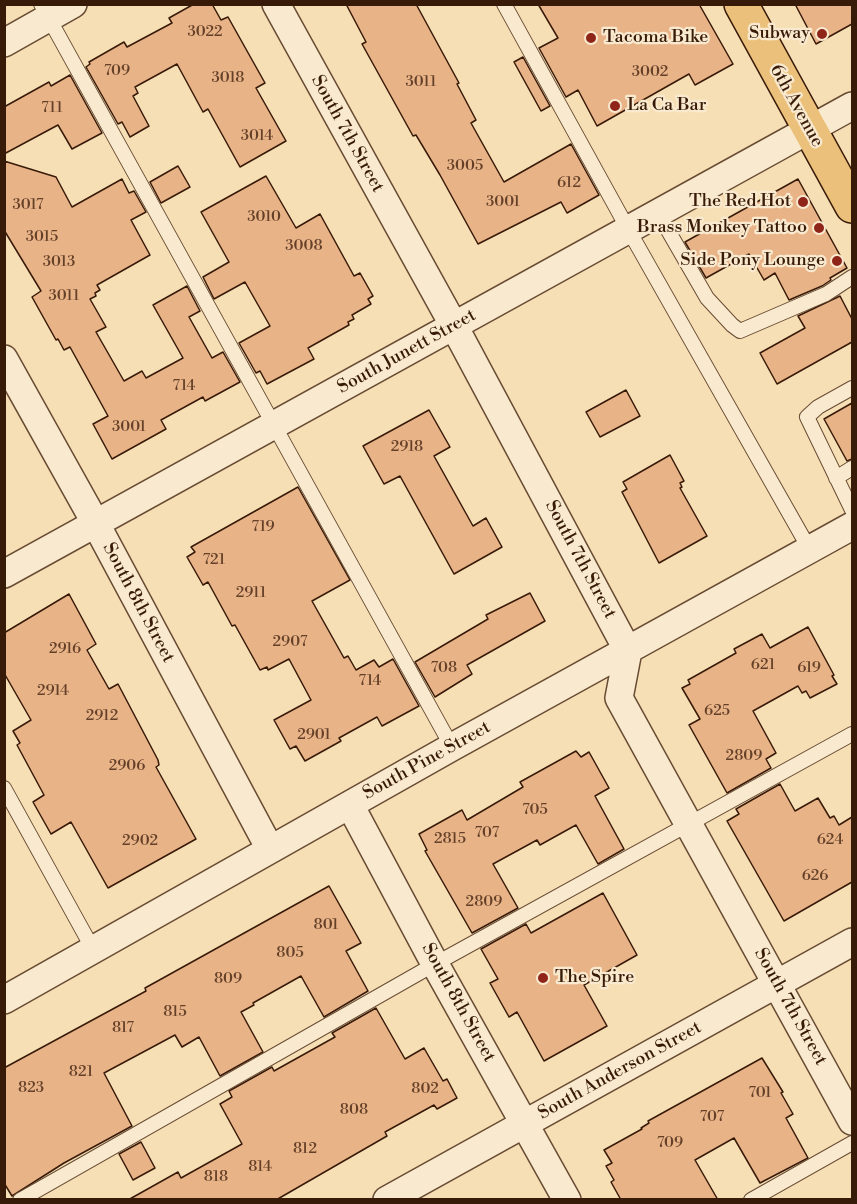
<!DOCTYPE html>
<html>
<head>
<meta charset="utf-8">
<style>
  body { margin:0 }
  #map { position:relative; width:857px; height:1204px; overflow:hidden; background:#f6dfb5; font-family:"Libre Bodoni",serif }
  canvas { display:block }
  .frame { position:absolute; inset:0; border:6px solid #381a08; pointer-events:none }
</style>
</head>
<body>
<div id="map">
<canvas width="857" height="1204"></canvas>
<div class="frame"></div>
</div>
<script>
const ctx = document.querySelector('canvas').getContext('2d');
ctx.lineJoin = 'round';
function paint(path, color) { ctx.fillStyle = color; ctx.fill(path, 'evenodd'); }
const shape = rows => new Path2D(rows.map(r => 'M' + r).join(''));
function strokePath(path, color, width, dash) { ctx.strokeStyle = color; ctx.lineWidth = width; ctx.lineCap = dash ? 'butt' : 'round'; ctx.setLineDash(dash || []); ctx.stroke(path); }
function label(font, color, halo, rows, align = 'center') {
  ctx.font = font + ' "Libre Bodoni",serif'; ctx.lineWidth = 4.5; ctx.setLineDash([]); ctx.textBaseline = 'middle'; ctx.strokeStyle = halo; ctx.fillStyle = color; for (const [text, x, y, turn = 0] of rows) {
    ctx.save(); ctx.translate(x, y); ctx.rotate((+turn || 0) * Math.PI / 180); ctx.textAlign = isNaN(turn) ? turn : align; if (halo) ctx.strokeText(text, 0, 0); ctx.fillText(text, 0, 0); ctx.restore();
  }
}
const building = shape([
  [194,4,212,4,221,20,228,17,265,83,256,88,286,141,240,167,208,109,203,112,177,64,135,87,138,93,133,96,149,126,130,137,122,122,118,124,86,67,90,64,89,62,124,42,127,47,172,23,169,18,194,4],
  [346,4,416,4,459,83,457,84,476,120,471,123,504,182,571,144,599,195,567,213,561,202,478,244,440,175,416,135,413,136,362,44,366,42,346,4],
  [538,4,699,4,733,64,695,85,689,74,597,126,578,90,566,97,539,48,558,38,538,4],
  [795,4,852,4,852,24,816,44,795,4],
  [523,57,550,106,541,111,514,62,523,57],
  [70,75,102,133,72,149,58,125,4,154,4,107,49,82,51,86,70,75],
  [4,161,56,177,72,207,122,179,129,193,134,191,146,212,131,220,150,255,97,285,100,290,95,293,96,296,90,299,106,327,96,332,124,381,142,371,146,378,183,358,153,305,187,286,200,311,189,317,212,358,223,352,240,382,205,401,203,397,161,420,166,429,112,459,93,424,108,416,70,347,64,350,58,339,56,340,32,297,41,291,4,230,4,161],
  [178,166,190,187,161,203,150,182,178,166],
  [266,176,296,228,320,214,354,276,360,273,373,296,368,299,371,304,352,315,354,319,348,322,349,325,308,348,314,359,267,384,260,371,256,373,239,343,270,326,245,282,214,299,203,277,229,262,201,212,266,176],
  [798,179,847,268,830,278,831,280,822,286,789,300,775,273,764,280,749,254,706,278,685,242,798,179],
  [840,296,852,319,852,342,777,384,760,353,805,328,798,316,840,296],
  [626,390,640,416,600,437,586,412,626,390],
  [852,403,852,459,847,461,824,419,852,403],
  [429,410,450,447,434,456,473,526,486,518,502,547,454,574,400,476,384,484,363,446,429,410],
  [670,455,684,481,680,483,682,487,680,488,707,536,659,563,622,492,627,489,623,482,670,455],
  [298,487,350,580,312,601,344,658,348,656,356,670,374,660,379,667,393,659,419,706,382,726,377,717,339,738,341,741,305,761,296,746,290,749,274,720,311,700,289,659,268,670,267,667,260,670,235,625,232,626,208,582,203,585,187,557,195,552,191,547,298,487],
  [530,593,545,621,467,665,472,674,435,697,415,662,488,619,486,615,530,593],
  [69,594,96,644,87,650,109,689,118,684,158,760,159,765,156,767,196,839,108,888,71,822,51,834,33,802,44,795,17,745,20,743,13,731,31,720,4,673,4,633,69,594],
  [808,627,834,675,832,676,837,684,810,698,806,691,802,693,798,686,753,711,776,753,766,759,771,768,727,793,689,725,700,719,682,688,690,684,688,680,736,653,734,649,762,634,770,648,808,627],
  [576,751,581,757,589,752,609,788,595,796,624,849,598,864,576,825,540,845,537,840,493,864,518,908,472,933,425,851,427,850,419,834,462,810,467,820,523,787,520,782,576,751],
  [780,784,795,811,818,798,830,818,834,816,839,825,852,817,852,882,784,921,727,821,739,814,736,809,780,784],
  [329,886,361,943,346,951,368,991,324,1017,301,976,253,1003,254,1005,241,1012,263,1052,220,1076,199,1037,182,1047,175,1035,104,1073,132,1126,64,1163,12,1196,4,1183,4,1068,146,991,145,988,329,886],
  [603,893,637,955,584,985,607,1026,544,1061,517,1012,509,1017,490,983,498,979,481,949,526,924,531,933,603,893],
  [376,1008,405,1059,424,1048,443,1081,447,1079,457,1098,437,1109,434,1105,385,1132,387,1136,276,1200,128,1200,178,1172,181,1178,242,1144,220,1104,232,1097,229,1091,272,1067,274,1071,335,1037,332,1033,376,1008],
  [762,1058,783,1092,781,1093,793,1114,786,1118,808,1158,760,1183,734,1138,695,1160,718,1200,621,1200,611,1182,614,1180,606,1166,612,1163,604,1150,642,1129,641,1128,649,1123,648,1121,762,1058],
  [141,1142,155,1168,133,1180,119,1154,141,1142]
]);
paint(building, '#e9b388');
strokePath(building, '#381a08', 1.5);
const service = shape([
  [41,4,452,747],
  [504,4,628,229,810,550],
  [658,213,707,298,732,325,740,331,826,294,852,277],
  [852,388,818,407,807,417,852,510],
  [836,478,852,468],
  [4,788,94,951],
  [20,1200,435,964,852,734],
  [751,1200,852,1143]
]);
const minor = shape([
  [276,4,454,326,628,651,619,698,852,1121],
  [4,43,73,4],
  [4,359,96,524,270,849],
  [4,574,852,106],
  [350,805,435,964,567,1200],
  [4,1000,452,747,852,526],
  [387,1200,852,942]
]);
const primary = shape([
  [741,4,852,206]
]);
strokePath(service, '#684b33', 16);
strokePath(minor, '#684b33', 30);
strokePath(primary, '#381a08', 36);
strokePath(service, '#f9eacf', 14);
strokePath(minor, '#f9eacf', 27);
strokePath(primary, '#ebc07a', 33);
for (const [x, y, r, color] of [
  [822,34,6,"#8f2418"],
  [591,38,6,"#8f2418"],
  [615,106,6,"#8f2418"],
  [803,202,6,"#8f2418"],
  [819,228,6,"#8f2418"],
  [837,261,6,"#8f2418"],
  [543,978,6,"#8f2418"]
]) { const dot = new Path2D(); dot.arc(x, y, r, 0, 2 * Math.PI); ctx.fillStyle = color; ctx.fill(dot); strokePath(dot, '#f9eacf', 2); }
label('15px', '#644028', null, [
  ["3022",205,32],
  ["709",117,71],
  ["3002",650,72],
  ["3018",228,78],
  ["3011",421,82],
  ["711",52,108],
  ["3014",257,136],
  ["3005",465,166],
  ["612",569,183],
  ["3001",503,202],
  ["3017",28,205],
  ["3010",264,217],
  ["3015",42,237],
  ["3008",304,246],
  ["3013",59,262],
  ["3011",64,296],
  ["714",184,386],
  ["3001",129,427],
  ["2918",407,447],
  ["719",263,527],
  ["721",214,560],
  ["2911",251,593],
  ["2907",290,642],
  ["2916",65,649],
  ["621",763,665],
  ["708",444,668],
  ["619",809,668],
  ["714",370,681],
  ["2914",53,691],
  ["625",717,711],
  ["2912",102,716],
  ["2901",314,735],
  ["2809",744,756],
  ["2906",127,766],
  ["705",535,810],
  ["707",487,833],
  ["2815",450,839],
  ["624",830,840],
  ["2902",140,841],
  ["626",815,876],
  ["2809",484,902],
  ["801",326,925],
  ["805",290,953],
  ["809",228,979],
  ["815",175,1012],
  ["817",123,1028],
  ["821",81,1072],
  ["823",31,1088],
  ["802",425,1089],
  ["701",760,1093],
  ["808",354,1110],
  ["707",712,1117],
  ["709",670,1143],
  ["812",305,1149],
  ["814",260,1167],
  ["818",216,1177]
]);
label('18px', '#381a08', '#f9eacf', [
  ["Subway",810,34],
  ["Tacoma Bike",603,38,"left"],
  ["La Ca Bar",627,106,"left"],
  ["The Red Hot",791,202],
  ["Brass Monkey Tattoo",807,228],
  ["Side Pony Lounge",825,261],
  ["The Spire",555,978,"left"]
], 'right');
label('18px', '#381a08', '#f9eacf', [
  ["6th Avenue",796,106,61],
  ["South 7th Street",347,134,61],
  ["South Junett Street",407,352,-29],
  ["South 7th Street",580,560,62],
  ["South 8th Street",138,603,62],
  ["South Pine Street",427,761,-29],
  ["South 8th Street",458,1003,61],
  ["South 7th Street",790,1007,61],
  ["South Anderson Street",620,1071,-29]
]);
</script>
</body>
</html>
